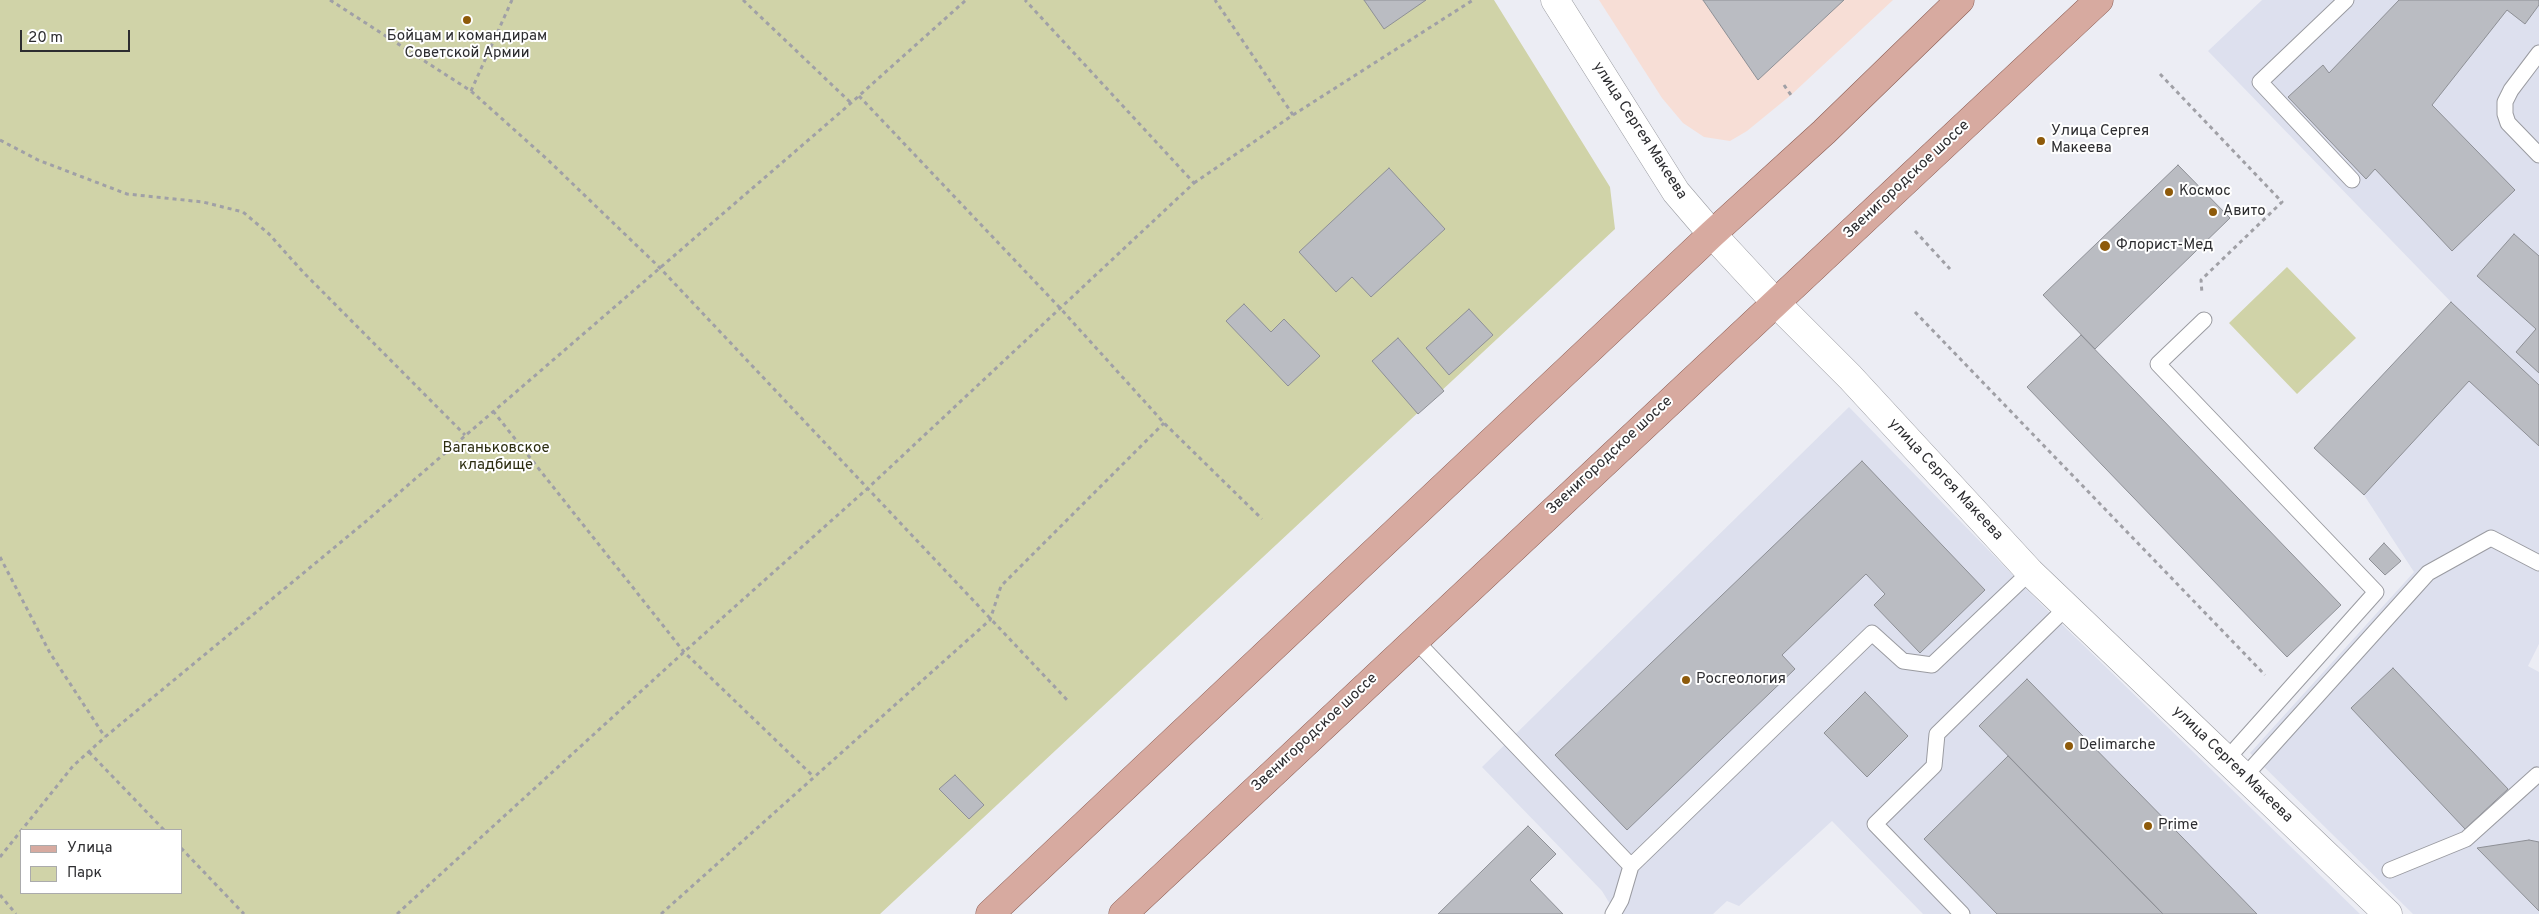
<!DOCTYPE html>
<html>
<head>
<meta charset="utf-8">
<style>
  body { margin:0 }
  #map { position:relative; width:2539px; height:914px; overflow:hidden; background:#ecedf4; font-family:Overpass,sans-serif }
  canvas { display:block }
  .legend { position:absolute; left:20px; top:829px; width:162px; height:65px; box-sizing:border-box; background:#fff; border:1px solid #ababac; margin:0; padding:6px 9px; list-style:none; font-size:15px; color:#2d2d30 }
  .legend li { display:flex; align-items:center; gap:10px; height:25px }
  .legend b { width:25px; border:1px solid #ababac }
  .scale { position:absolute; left:20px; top:30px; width:110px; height:22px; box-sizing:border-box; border:2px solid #2d2d30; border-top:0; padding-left:6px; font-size:15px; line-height:18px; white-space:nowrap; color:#2d2d30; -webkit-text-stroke:4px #fff; paint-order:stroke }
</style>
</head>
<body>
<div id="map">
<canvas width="2539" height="914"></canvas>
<ul class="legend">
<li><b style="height:6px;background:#d7aaa0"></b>Улица</li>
<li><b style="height:14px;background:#d0d3a8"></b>Парк</li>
</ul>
<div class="scale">20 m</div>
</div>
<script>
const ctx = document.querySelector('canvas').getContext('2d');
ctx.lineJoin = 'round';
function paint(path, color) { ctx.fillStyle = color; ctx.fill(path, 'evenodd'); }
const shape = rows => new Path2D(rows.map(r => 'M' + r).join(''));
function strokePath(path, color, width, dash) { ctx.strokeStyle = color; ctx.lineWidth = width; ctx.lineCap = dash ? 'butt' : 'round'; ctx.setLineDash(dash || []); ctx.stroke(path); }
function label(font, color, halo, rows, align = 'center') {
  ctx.font = font + ' Overpass,sans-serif'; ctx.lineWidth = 4; ctx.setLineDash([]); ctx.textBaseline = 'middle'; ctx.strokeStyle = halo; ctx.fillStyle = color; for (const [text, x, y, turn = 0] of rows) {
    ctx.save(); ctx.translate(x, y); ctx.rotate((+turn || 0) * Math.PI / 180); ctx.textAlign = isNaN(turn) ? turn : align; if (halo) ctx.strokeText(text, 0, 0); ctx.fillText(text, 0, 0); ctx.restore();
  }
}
paint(shape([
  [2262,0,2539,0,2539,644,2528,666,2539,672,2539,914,2413,914,2250,753,2414,572,2364,495,2314,448,2451,302,2208,51],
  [1849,407,2041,604,2360,914,1923,914,1832,821,1739,906,1727,901,1713,914,1616,914,1602,891,1482,767]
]), '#dde0ee');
paint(shape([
  [1599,0,1893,0,1791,95,1747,131,1730,141,1704,137,1683,123,1662,98]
]), '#f7ded6');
paint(shape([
  [0,0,1494,0,1610,187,1615,229,880,914,0,914],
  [21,830,181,830,181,893,21,893],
  [2287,267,2356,338,2297,394,2229,323]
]), '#d0d3a8');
const building = shape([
  [1364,0,1426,0,1384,29,1364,0],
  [1703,0,1844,0,1758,80,1703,0],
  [2399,0,2539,0,2539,5,2525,24,2507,10,2432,105,2515,190,2452,251,2375,169,2366,179,2288,97,2323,65,2329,73,2399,0],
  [2178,165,2230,218,2095,349,2043,295,2178,165],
  [1389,168,1445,229,1371,297,1352,277,1336,292,1299,252,1389,168],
  [2514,234,2539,256,2539,373,2516,352,2536,329,2477,276,2514,234],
  [2451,302,2539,385,2539,446,2469,381,2364,495,2314,448,2451,302],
  [1244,304,1271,332,1284,319,1320,356,1288,386,1226,321,1244,304],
  [1469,309,1493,335,1449,375,1426,348,1469,309],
  [2081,335,2341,605,2287,657,2027,387,2081,335],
  [1398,338,1444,391,1418,414,1372,361,1398,338],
  [1862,461,1985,590,1920,653,1874,605,1885,594,1866,574,1782,655,1795,669,1627,830,1555,755,1862,461],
  [2384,543,2401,561,2385,575,2369,559,2384,543],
  [2393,668,2508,789,2465,829,2351,708,2393,668],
  [2027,679,2182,837,2257,914,2163,914,1979,726,2027,679],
  [1865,692,1908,736,1867,777,1824,733,1865,692],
  [2008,756,2163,914,1997,914,1924,839,2008,756],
  [955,775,984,805,969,819,939,789,955,775],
  [1528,826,1556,854,1530,880,1563,914,1438,914,1528,826],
  [2529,840,2539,842,2539,911,2477,848,2529,840]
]);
paint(building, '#babcc2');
strokePath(building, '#8e9096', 1);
const service = shape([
  [2346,0,2260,82,2352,180],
  [2539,53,2511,90,2505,102,2505,114,2508,123,2539,155],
  [2204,320,2158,364,2376,592,2226,760],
  [1415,640,1631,866,1621,900,1613,914],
  [2244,777,2428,573,2491,538,2539,563],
  [1631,866,1872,633,1903,661,1932,665,2030,572],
  [2390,870,2466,839,2537,775,2539,776],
  [1962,914,1875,824,1934,766,1937,734,2067,607]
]);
const tertiary = shape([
  [1775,302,1850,377,2030,572,2388,914]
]);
const secondary = shape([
  [1555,0,1676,192,1712,234,1775,302]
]);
const primary = shape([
  [990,914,1712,234,1824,132,1960,0],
  [1123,914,2099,0]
]);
strokePath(service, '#9a9ba1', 17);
strokePath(tertiary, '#9a9ba1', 29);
strokePath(secondary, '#9a9ba1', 29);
strokePath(primary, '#8a5a50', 29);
strokePath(shape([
  [330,0,471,91,548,160,660,268,1069,702],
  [743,0,851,103],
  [2160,74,2282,202,2201,280,2202,294],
  [1784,85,1791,95],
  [471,91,512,0],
  [859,96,1060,308,1164,423,1262,519],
  [1293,115,1473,0],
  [0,140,38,160,127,194,203,202,243,212,269,234,303,272,465,435],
  [1194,183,1293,115,1215,0],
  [1915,231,1950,269],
  [1915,312,2265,675],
  [493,411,684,652,814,777],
  [0,557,50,653,105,737],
  [89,752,164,830],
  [181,848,244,914],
  [0,857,73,766,105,737,364,523,842,111,966,0],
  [0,895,16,914],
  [397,914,684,652,868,488,1194,183,1025,0],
  [661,914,990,620,1001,586,1164,423]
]), '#a0a0a6', 3, [4, 4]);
strokePath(service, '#fff', 15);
strokePath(tertiary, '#fff', 28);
strokePath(secondary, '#fff', 28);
strokePath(primary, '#d7aaa0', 28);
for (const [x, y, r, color] of [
  [467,20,5,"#8e5a0a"],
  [2041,141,5,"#8e5a0a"],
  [2169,192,5,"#8e5a0a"],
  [2213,212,5,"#8e5a0a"],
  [2105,246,6,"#8e5a0a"],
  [1686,680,5,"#8e5a0a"],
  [2069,746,5,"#8e5a0a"],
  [2148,826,5,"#8e5a0a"]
]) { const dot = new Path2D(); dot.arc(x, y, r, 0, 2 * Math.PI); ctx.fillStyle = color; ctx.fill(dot); strokePath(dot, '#fff', 2); }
label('15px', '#2d2d30', '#fff', [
  ["Бойцам и командирам",467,37,"center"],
  ["Советской Армии",467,54,"center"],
  ["Улица Сергея",2051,132],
  ["Макеева",2051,149],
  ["Космос",2179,192],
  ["Авито",2223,212],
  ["Флорист-Мед",2116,246],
  ["Росгеология",1696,680],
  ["Delimarche",2079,746],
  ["Prime",2158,826]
], 'left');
label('15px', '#2d2d30', '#fff', [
  ["улица Сергея Макеева",1639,131,57],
  ["Звенигородское шоссе",1907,180,-43],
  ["Звенигородское шоссе",1610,456,-43],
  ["улица Сергея Макеева",1945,480,47],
  ["Звенигородское шоссе",1315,733,-43],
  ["улица Сергея Макеева",2232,765,44]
]);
label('15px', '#2d2e11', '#fff', [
  ["Ваганьковское",496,449],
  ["кладбище",496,466]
]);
</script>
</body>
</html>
